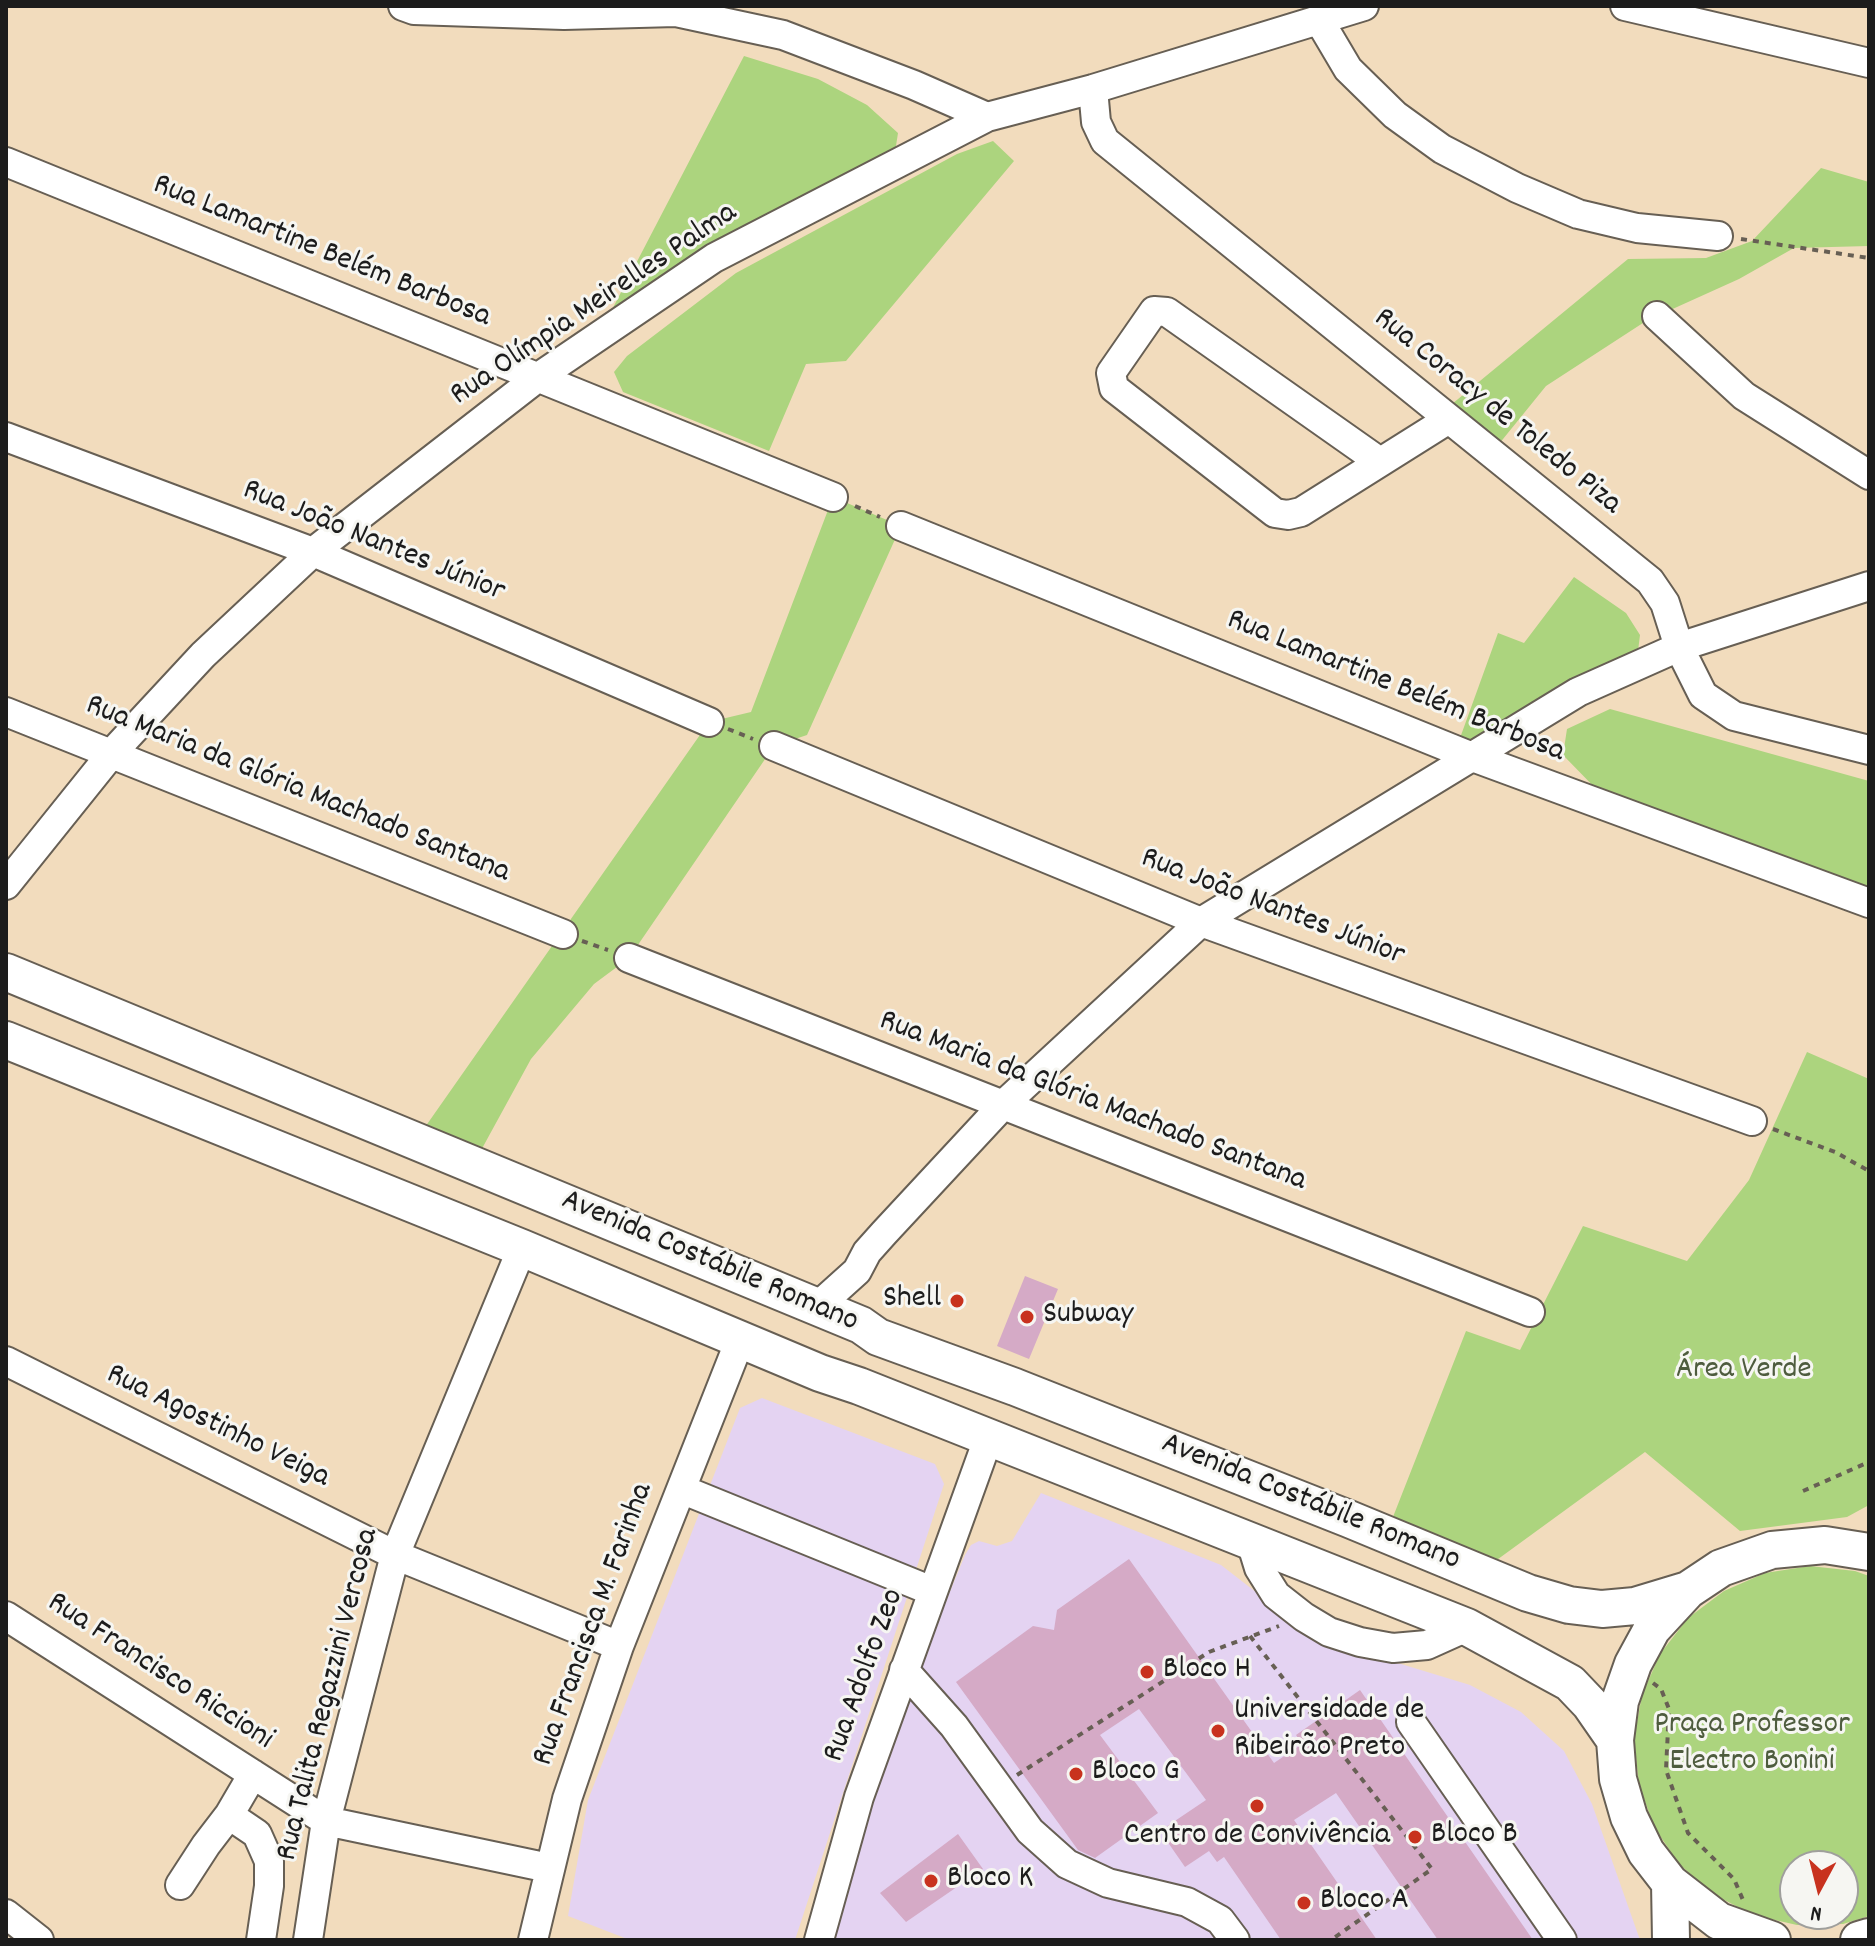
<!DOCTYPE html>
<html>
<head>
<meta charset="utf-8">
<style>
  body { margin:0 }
  #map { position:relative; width:1875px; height:1946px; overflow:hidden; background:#f2dcbd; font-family:Dekko,sans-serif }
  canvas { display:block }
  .frame { position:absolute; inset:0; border:8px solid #1c1c1c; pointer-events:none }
  .north { position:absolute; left:1779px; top:1850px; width:80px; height:80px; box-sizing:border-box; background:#f6f6f2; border:2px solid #9f9f9c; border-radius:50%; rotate:187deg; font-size:22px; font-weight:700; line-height:32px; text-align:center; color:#1c1c1c }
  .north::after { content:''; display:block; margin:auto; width:28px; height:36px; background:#c8321e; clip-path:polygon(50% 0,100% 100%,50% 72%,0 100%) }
</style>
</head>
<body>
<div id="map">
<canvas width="1875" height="1946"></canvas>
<div class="frame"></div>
<div class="north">N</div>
</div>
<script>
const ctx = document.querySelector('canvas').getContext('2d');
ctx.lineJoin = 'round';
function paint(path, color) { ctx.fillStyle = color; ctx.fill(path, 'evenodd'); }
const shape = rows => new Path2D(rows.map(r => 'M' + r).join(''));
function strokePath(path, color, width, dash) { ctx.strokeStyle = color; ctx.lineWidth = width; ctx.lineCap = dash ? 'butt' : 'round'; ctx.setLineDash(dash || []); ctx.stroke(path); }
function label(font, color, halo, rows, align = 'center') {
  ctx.font = font + ' Dekko,sans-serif'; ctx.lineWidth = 6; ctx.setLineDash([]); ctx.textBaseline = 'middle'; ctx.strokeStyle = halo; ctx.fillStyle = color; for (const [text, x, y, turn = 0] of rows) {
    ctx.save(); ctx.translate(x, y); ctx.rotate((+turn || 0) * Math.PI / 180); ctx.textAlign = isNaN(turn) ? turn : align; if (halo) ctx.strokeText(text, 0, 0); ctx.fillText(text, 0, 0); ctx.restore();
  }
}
paint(shape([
  [762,1398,935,1464,944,1484,795,1940,630,1940,568,1916,588,1800,740,1408],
  [1041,1493,1221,1565,1319,1641,1359,1657,1401,1664,1470,1685,1521,1712,1564,1751,1592,1804,1640,1940,828,1940,874,1776,965,1555,971,1545,979,1541,997,1546,1012,1541]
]), '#e4d3f2');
paint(shape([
  [744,56,818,79,867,105,898,133,893,165,605,323],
  [993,141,1014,161,846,361,806,364,769,451,623,392,614,372,627,356,736,273,957,154],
  [1821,168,1869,182,1869,246,1794,248,1739,279,1646,321,1546,386,1486,460,1435,418,1628,259,1706,258,1752,241],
  [833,497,901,526,807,735,774,746,629,958,594,984,531,1059,479,1154,423,1130,709,722,751,712],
  [1574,577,1626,613,1640,635,1637,659,1474,742,1460,738,1498,633,1524,643],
  [1610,709,1869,781,1869,888,1600,793,1563,755,1567,729],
  [1807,1052,1869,1079,1869,1505,1847,1517,1740,1531,1645,1452,1494,1562,1391,1522,1466,1331,1520,1350,1583,1226,1687,1261,1749,1180],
  [1810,1566,1855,1571,1869,1576,1869,1916,1843,1924,1797,1925,1753,1915,1713,1894,1679,1864,1654,1827,1639,1784,1634,1739,1642,1695,1660,1654,1688,1618,1724,1591,1765,1573],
  [1795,1866,1843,1866,1843,1914,1795,1914]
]), '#acd47e');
paint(shape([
  [1025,1276,1058,1289,1029,1359,997,1346],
  [1129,1559,1274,1763,1302,1744,1296,1735,1360,1690,1533,1940,1438,1940,1336,1793,1294,1820,1377,1940,1281,1940,1224,1857,1217,1862,1209,1851,1185,1867,1160,1831,1206,1800,1139,1709,1100,1735,1158,1813,1095,1858,1078,1850,956,1682,1033,1626,1054,1630,1057,1610],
  [958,1834,983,1869,906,1922,880,1893]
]), '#d5aac6');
const minor = shape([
  [403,6,414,10,564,15,676,12,783,35,914,85,987,117],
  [1625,6,1869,63],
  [1319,20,1348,69,1395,115,1442,149,1517,188,1578,214,1637,228,1718,236],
  [1093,89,1096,122,1105,141,1650,581,1665,603,1679,647,1703,695,1734,716,1869,750],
  [6,162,833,497],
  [1657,316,1744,396,1869,475],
  [6,437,313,552,709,722],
  [1380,462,1167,312,1154,311,1111,373,1114,388,1275,513,1288,515,1301,512,1449,419],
  [901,526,1470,756,1869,903],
  [6,712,563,934],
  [774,746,1201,922,1752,1121],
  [6,885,112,753,203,655,313,552,537,378,714,258,987,117,1093,89,1364,6],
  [629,958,1530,1312],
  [817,1307,857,1271,867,1252,884,1233,1003,1105,1201,922,1578,692,1679,647,1869,586],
  [6,1361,395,1555,619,1646],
  [681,1489,932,1591],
  [1251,1542,1259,1568,1276,1595,1304,1617,1329,1632,1360,1642,1393,1648,1427,1645,1467,1627],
  [6,1616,326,1821,549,1868],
  [904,1670,954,1726,1030,1831,1067,1864,1108,1883,1187,1902,1220,1920,1235,1940],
  [1411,1722,1562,1940],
  [229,1815,257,1834,269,1861,269,1886,261,1940],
  [180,1885,206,1845,229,1815,253,1774],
  [6,1914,39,1940],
  [308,1940,326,1821,395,1555,522,1248],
  [533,1940,567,1799,619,1646,740,1340],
  [819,1940,859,1797,988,1439]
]);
const major = shape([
  [6,972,861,1325,878,1337,1015,1387,1349,1519,1528,1593,1569,1605,1602,1609,1635,1606,1688,1590],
  [6,1040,522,1248,820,1373,859,1386,1467,1627,1570,1683,1590,1704,1615,1740],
  [1670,1883,1671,1940],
  [1772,1940,1719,1921,1670,1883,1646,1852,1629,1817,1618,1779,1615,1740,1620,1701,1633,1664,1652,1629,1688,1590,1721,1568,1772,1550,1825,1545,1869,1552],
  [1859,1940,1869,1937]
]);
strokePath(minor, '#675f54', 32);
strokePath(major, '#675f54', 40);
strokePath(shape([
  [1741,239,1869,258],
  [855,506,880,517],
  [728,729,753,739],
  [582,941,608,950],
  [1773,1129,1835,1152,1869,1171],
  [1803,1491,1869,1462],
  [1250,1636,1432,1869,1331,1940],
  [1653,1683,1661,1689,1669,1709,1666,1770,1688,1833,1734,1879,1743,1900],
  [1017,1775,1209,1652,1279,1626]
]), '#675f54', 4, [6, 6]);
strokePath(minor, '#fff', 28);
strokePath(major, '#fff', 36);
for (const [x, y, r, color] of [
  [957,1301,8,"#c8321e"],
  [1027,1317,8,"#c8321e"],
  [1147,1672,8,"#c8321e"],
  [1218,1731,8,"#c8321e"],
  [1076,1774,8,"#c8321e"],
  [1257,1806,8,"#c8321e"],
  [1415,1837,8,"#c8321e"],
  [931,1881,8,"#c8321e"],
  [1304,1903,8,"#c8321e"]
]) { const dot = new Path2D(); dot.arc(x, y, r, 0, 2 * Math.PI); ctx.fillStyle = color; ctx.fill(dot); strokePath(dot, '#f6f6f2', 3); }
label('32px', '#1c1c1c', '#f6f6f2', [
  ["Rua Lamartine Belém Barbosa",321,253,22],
  ["Rua Olímpia Meirelles Palma",595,306,-34],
  ["Rua Coracy de Toledo Piza",1496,413,39],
  ["Rua João Nantes Júnior",373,543,22],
  ["Rua Lamartine Belém Barbosa",1395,688,22],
  ["Rua Maria da Glória Machado Santana",297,791,22],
  ["Rua João Nantes Júnior",1272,909,21],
  ["Rua Maria da Glória Machado Santana",1092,1103,21],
  ["Avenida Costábile Romano",709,1263,23],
  ["Rua Agostinho Veiga",217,1428,26],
  ["Avenida Costábile Romano",1310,1504,22],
  ["Rua Francisca M. Farinha",595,1625,-70],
  ["Rua Francisco Riccioni",159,1673,33],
  ["Rua Adolfo Zeo",866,1676,-70],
  ["Rua Talita Regazzini Vercosa",330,1695,-76]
]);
label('32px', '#1c1c1c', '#f6f6f2', [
  ["Shell",941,1301,"right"],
  ["Subway",1043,1317],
  ["Bloco H",1163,1672],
  ["Universidade de",1234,1713],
  ["Ribeirão Preto",1234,1750],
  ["Bloco G",1092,1774],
  ["Bloco B",1431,1837],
  ["Centro de Convivência",1257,1838,"center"],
  ["Bloco K",947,1881],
  ["Bloco A",1320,1903]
], 'left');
label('32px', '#4e5c3e', '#f6f6f2', [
  ["Área Verde",1744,1372],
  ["Praça Professor",1752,1727],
  ["Electro Bonini",1752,1764]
]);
</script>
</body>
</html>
